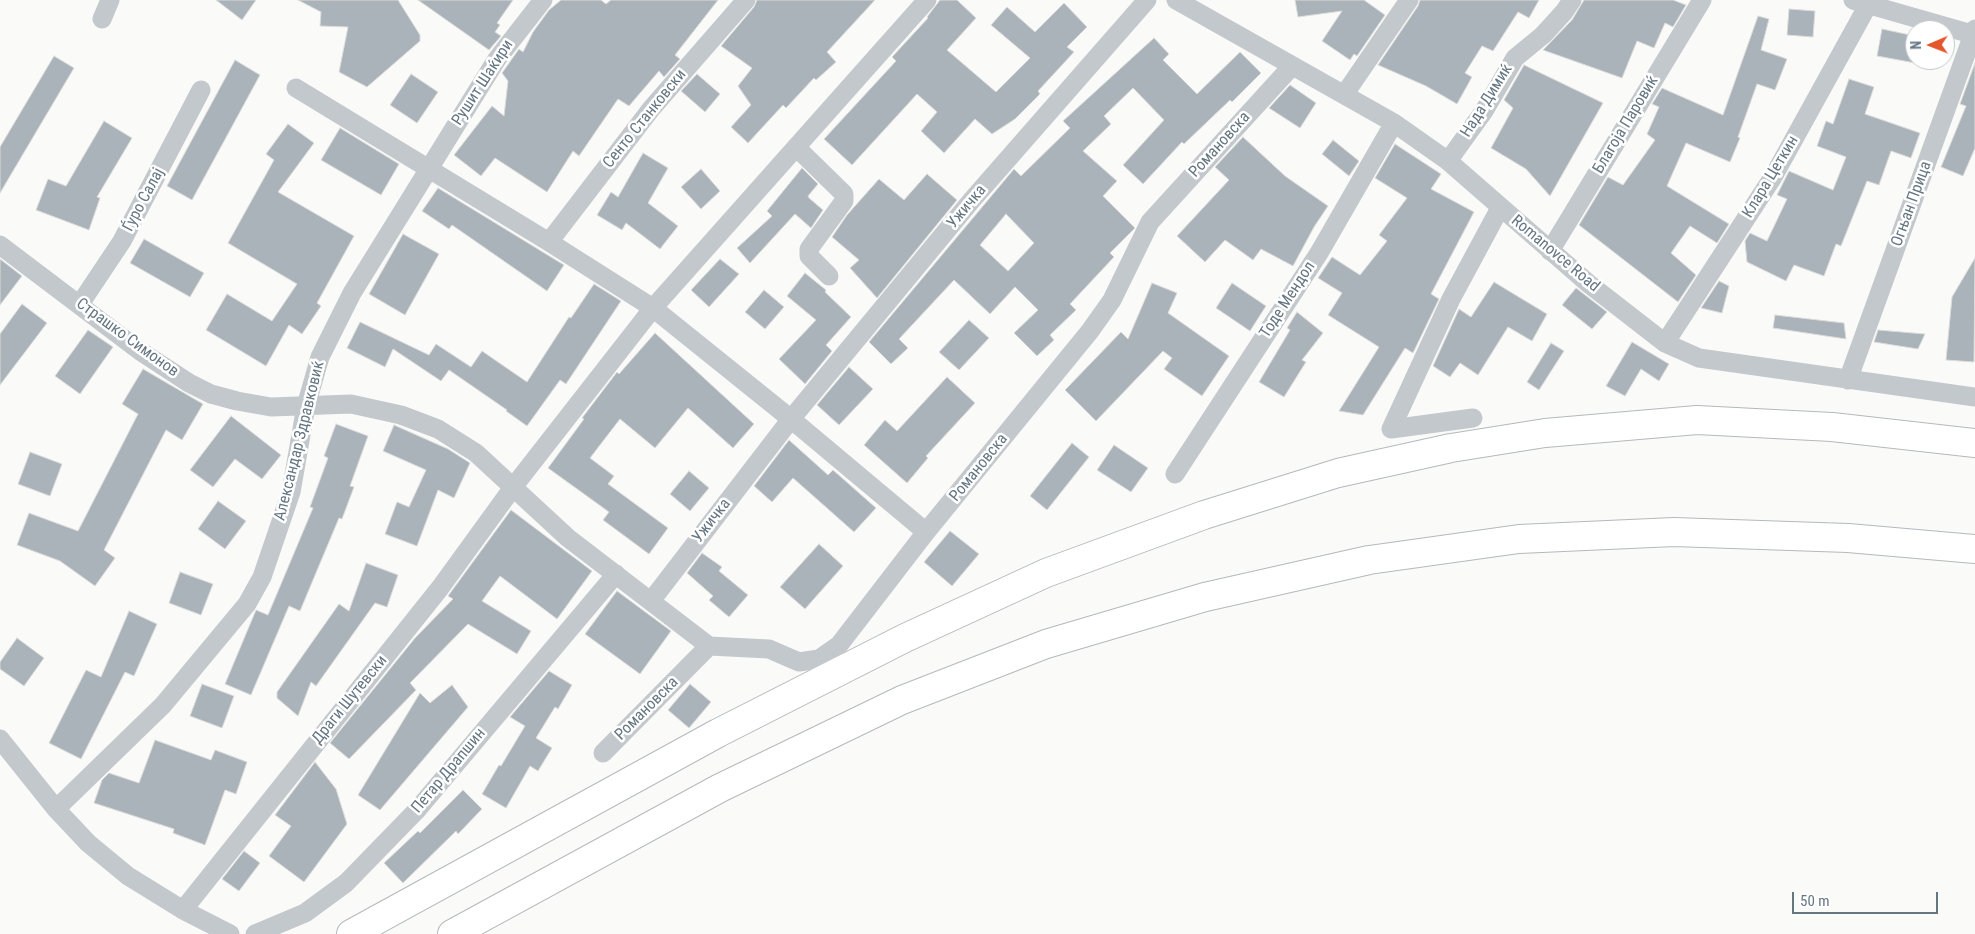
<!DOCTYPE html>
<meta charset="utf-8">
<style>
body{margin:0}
#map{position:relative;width:1975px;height:934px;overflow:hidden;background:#fafaf8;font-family:"Roboto Condensed",sans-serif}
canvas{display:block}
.north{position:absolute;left:1905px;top:20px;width:50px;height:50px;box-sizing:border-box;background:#fff;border:1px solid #c1c8cd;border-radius:50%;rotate:269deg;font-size:14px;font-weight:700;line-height:20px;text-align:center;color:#657683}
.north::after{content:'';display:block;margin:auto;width:18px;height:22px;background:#e4572e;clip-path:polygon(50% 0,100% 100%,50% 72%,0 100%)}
.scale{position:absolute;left:1792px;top:892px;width:146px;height:22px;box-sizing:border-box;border:2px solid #657683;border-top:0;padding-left:6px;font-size:15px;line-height:18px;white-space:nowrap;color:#657683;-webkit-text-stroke:4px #fff;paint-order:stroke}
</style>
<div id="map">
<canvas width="1975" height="934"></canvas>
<div class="north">N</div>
<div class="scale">50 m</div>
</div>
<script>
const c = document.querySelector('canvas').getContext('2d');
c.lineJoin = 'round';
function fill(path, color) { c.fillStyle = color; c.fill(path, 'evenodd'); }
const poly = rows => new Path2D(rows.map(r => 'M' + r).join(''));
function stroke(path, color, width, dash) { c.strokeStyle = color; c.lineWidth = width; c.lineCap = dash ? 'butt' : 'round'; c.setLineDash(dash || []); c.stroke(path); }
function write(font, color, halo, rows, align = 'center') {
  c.font = font + ' "Roboto Condensed",sans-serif'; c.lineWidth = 5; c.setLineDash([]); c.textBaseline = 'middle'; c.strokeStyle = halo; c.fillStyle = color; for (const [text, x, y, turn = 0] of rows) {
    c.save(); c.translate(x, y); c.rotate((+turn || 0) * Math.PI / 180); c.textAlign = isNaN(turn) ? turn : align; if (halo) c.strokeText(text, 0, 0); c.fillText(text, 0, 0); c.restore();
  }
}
const building = poly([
 [216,0,256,0,242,20,216,0],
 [298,0,398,0,420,35,420,41,367,87,339,72,348,27,320,26,321,12,298,0],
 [418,0,513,0,497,23,500,25,495,32,501,36,489,50,418,0],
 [561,0,601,0,606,4,611,0,718,0,675,55,680,59,664,77,659,71,629,106,618,99,579,156,573,151,547,192,495,158,481,176,454,155,492,106,504,116,508,81,502,73,519,49,523,52,533,32,549,10,561,0],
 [757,0,875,0,827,52,836,62,816,80,814,78,786,108,783,105,748,143,731,127,751,105,738,86,752,68,721,46,754,7,757,0],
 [940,0,957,0,976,18,947,50,996,92,1030,58,991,25,1007,7,1035,32,1064,3,1087,27,1067,47,1074,52,1038,91,1040,94,1015,119,992,134,975,119,944,153,921,131,937,112,917,94,852,165,824,139,896,61,892,57,928,18,927,17,940,0],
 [1295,0,1364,0,1385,15,1357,56,1354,54,1350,60,1322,41,1342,11,1298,17,1295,0],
 [1420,0,1539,0,1529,18,1518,12,1493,51,1482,46,1465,73,1472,77,1457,104,1426,86,1378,65,1418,6,1420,0],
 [1584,0,1673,0,1686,5,1673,27,1665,23,1654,48,1637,41,1622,78,1543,50,1572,20,1584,0],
 [1789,9,1815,11,1813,37,1787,35,1789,9],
 [1758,16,1769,19,1761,50,1787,59,1775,90,1757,84,1738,137,1740,138,1730,162,1686,143,1667,186,1729,224,1717,243,1690,226,1671,253,1696,275,1678,302,1579,225,1608,177,1623,185,1655,140,1647,134,1659,107,1652,104,1662,88,1723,115,1758,16],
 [1882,29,1915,36,1915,63,1877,56,1882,29],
 [1154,38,1169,54,1163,60,1197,94,1240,52,1261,73,1232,102,1230,100,1184,144,1182,142,1143,184,1123,165,1164,120,1133,88,1104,116,1111,124,1083,151,1117,181,1103,196,1135,228,1110,253,1114,257,1070,304,1076,310,1050,335,1054,340,1037,356,1014,333,1038,310,1015,287,990,314,954,280,899,339,908,348,891,364,869,342,1014,169,1021,176,1070,128,1063,121,1154,38],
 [1006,214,1034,243,1008,271,980,245,1006,214],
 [54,56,74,68,0,193,0,147,54,56],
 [235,60,260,75,192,200,167,186,235,60],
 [1975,63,1975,148,1963,176,1941,167,1966,106,1960,104,1975,63],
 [1524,65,1603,103,1550,196,1526,169,1491,148,1513,108,1504,100,1524,65],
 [411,74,438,92,417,123,390,105,411,74],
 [697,74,720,94,705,112,681,91,697,74],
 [1849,79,1874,87,1865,114,1920,133,1911,158,1891,151,1879,185,1867,181,1841,246,1836,244,1824,276,1794,265,1786,281,1747,262,1745,241,1750,233,1767,241,1787,199,1777,195,1789,171,1833,190,1846,157,1817,146,1826,121,1833,124,1849,79],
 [1290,85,1316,103,1300,128,1269,108,1290,85],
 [104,121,132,138,97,197,100,198,89,230,36,210,48,179,66,186,104,121],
 [288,124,314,143,278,192,354,236,317,303,321,306,302,334,289,325,266,366,206,330,227,294,272,321,297,284,228,243,274,160,266,154,288,124],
 [340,128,399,164,381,195,321,160,340,128],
 [1243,137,1285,176,1328,206,1314,227,1293,266,1261,249,1253,260,1225,240,1205,262,1177,236,1229,180,1215,167,1243,137],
 [1333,140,1359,161,1349,176,1322,154,1333,140],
 [1395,144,1441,174,1431,189,1474,212,1431,294,1439,299,1413,353,1405,348,1363,415,1339,411,1379,347,1328,315,1342,293,1318,278,1332,257,1360,275,1387,241,1379,235,1407,198,1375,178,1395,144],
 [643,153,668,168,648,203,678,226,660,249,626,223,622,230,597,215,611,192,618,197,643,153],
 [802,168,818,184,808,196,809,198,823,210,811,228,795,214,750,263,737,248,772,216,767,211,802,168],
 [701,169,720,191,701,209,681,187,701,169],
 [927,174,957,200,877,298,850,268,859,260,832,237,847,215,879,179,904,200,927,174],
 [438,188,564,265,547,291,452,225,449,229,422,211,438,188],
 [403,234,439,254,405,315,369,294,403,234],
 [144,239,204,273,190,297,130,263,144,239],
 [1975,258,1974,362,1946,360,1952,297,1975,258],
 [0,259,22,276,0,305,0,259],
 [720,259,739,274,709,307,691,290,720,259],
 [805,273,826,290,825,292,851,317,826,345,832,351,805,384,779,359,816,320,787,296,805,273],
 [1719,281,1729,286,1722,313,1701,308,1719,281],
 [1494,282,1547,314,1532,341,1508,327,1478,375,1460,363,1450,377,1433,366,1459,309,1471,317,1494,282],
 [1152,283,1177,293,1168,313,1229,356,1202,396,1164,369,1172,358,1163,351,1096,421,1065,390,1121,332,1128,339,1152,283],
 [1232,283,1266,306,1250,331,1216,308,1232,283],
 [594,284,621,301,566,384,560,380,527,426,506,411,507,410,449,370,441,381,393,349,385,367,347,348,360,322,429,355,436,344,471,367,482,351,527,382,569,317,571,318,594,284],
 [1576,288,1607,312,1592,329,1562,305,1576,288],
 [764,290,784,307,765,329,745,312,764,290],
 [22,304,47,323,0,385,0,334,22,304],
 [1297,312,1323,333,1302,360,1306,362,1284,397,1259,382,1290,330,1287,328,1297,312],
 [1775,315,1844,323,1846,339,1773,328,1775,315],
 [969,320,989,338,959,370,939,352,969,320],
 [88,330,113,347,80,394,55,376,88,330],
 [1878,330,1925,334,1918,349,1874,342,1878,330],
 [655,333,754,424,733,448,688,408,655,448,620,419,590,458,614,476,608,484,668,528,649,554,603,520,609,512,548,468,584,419,582,418,617,372,619,374,655,333],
 [1632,342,1669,364,1659,381,1641,369,1625,396,1606,386,1632,342],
 [1551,343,1564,351,1539,390,1527,382,1551,343],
 [849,367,873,389,839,425,817,405,849,367],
 [143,369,203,404,182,440,166,430,104,550,115,558,95,586,60,561,17,545,29,513,78,531,138,414,122,404,143,369],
 [947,377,975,403,926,456,928,458,907,483,864,445,885,420,897,431,947,377],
 [231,416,281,455,262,479,235,459,213,487,190,470,231,416],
 [336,424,368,436,350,486,354,487,342,519,339,518,300,611,289,606,251,695,225,684,256,610,268,615,313,508,310,507,328,458,324,456,336,424],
 [394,425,448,449,470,463,454,498,438,490,417,546,385,534,397,502,409,507,426,470,383,451,394,425],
 [789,440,828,475,833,470,876,508,854,532,793,478,772,502,754,486,789,440],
 [1072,443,1089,457,1047,510,1030,496,1072,443],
 [1114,445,1148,468,1131,492,1097,470,1114,445],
 [30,452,62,464,50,496,18,484,30,452],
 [689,471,709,488,690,511,670,494,689,471],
 [218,501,246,521,225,549,198,529,218,501],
 [511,510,592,571,557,619,500,576,482,601,531,631,517,654,468,624,410,683,416,690,349,759,330,743,415,638,453,599,448,596,511,510],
 [950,531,979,554,952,586,924,562,950,531],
 [819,544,843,566,805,609,780,587,819,544],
 [702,553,722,567,719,571,748,595,729,617,709,600,713,596,687,573,702,553],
 [366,563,398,575,387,607,375,603,316,686,311,682,298,716,277,698,277,692,339,604,349,611,366,563],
 [180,572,213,584,201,615,169,603,180,572],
 [617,591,671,631,640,674,585,634,617,591],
 [129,611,157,624,134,676,125,672,81,759,49,743,86,670,101,677,129,611],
 [17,638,44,658,24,686,0,669,0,662,17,638],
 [549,671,572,685,558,709,555,707,536,738,552,748,538,771,530,766,506,808,482,794,499,765,501,766,525,726,510,717,549,671],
 [202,684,234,696,222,728,190,716,202,684],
 [690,684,711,702,689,728,668,710,690,684],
 [452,685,468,707,380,810,358,795,420,693,430,703,452,685],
 [155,740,211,760,215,750,247,762,236,794,225,790,205,845,173,833,174,829,94,803,102,780,109,773,139,783,155,740],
 [315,762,336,789,347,824,304,882,269,856,291,826,275,815,315,762],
 [463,790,482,809,458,834,456,831,403,883,384,863,418,831,420,833,463,790],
 [244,851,260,863,239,891,222,879,244,851]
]);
fill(building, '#aab3b9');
stroke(building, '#dcdcda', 1);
const highway = poly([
 [351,934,718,733,905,638,1046,573,1204,515,1338,473,1451,448,1545,433,1697,420,1832,427,1975,443],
 [452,934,720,788,902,700,1046,644,1205,597,1369,560,1519,539,1674,532,1848,538,1975,549]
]);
stroke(highway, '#b4b9bd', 30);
stroke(poly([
 [1176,0,1394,123,1448,161,1589,284,1665,343,1699,358,1975,397],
 [1853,0,1975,35],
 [102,19,110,0],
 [296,88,549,242,653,308,791,419,926,532],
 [1344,95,1409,0],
 [796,147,844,194,844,201,809,249,809,256,829,276],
 [1448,161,1484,111,1515,58,1543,35,1564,12,1572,0],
 [549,242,651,109,746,0],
 [0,245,140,351,189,383,211,394,237,401,271,407,351,404,401,415,438,429,476,453,568,538,709,646],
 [1550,251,1702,0],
 [80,304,122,241,201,90],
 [1665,343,1773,177,1868,5],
 [1848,380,1975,29],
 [1473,418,1391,429,1451,299,1500,208],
 [1175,474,1319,253,1394,123],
 [651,601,791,419,971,201,1147,0],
 [0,739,56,809,88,843,128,876,183,910,230,934],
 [603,753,709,646,769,649,799,662,819,659,839,645,926,532,1090,331,1112,300,1150,222,1292,66],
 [56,809,163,705,247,604,262,577,291,492,306,406,320,357,352,293,497,59,543,0],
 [183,910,440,588,514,486,653,308,927,0],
 [255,934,305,913,346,883,417,810,616,574]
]), '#c3c8cc', 19);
stroke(highway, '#fff', 28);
write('16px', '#657683', '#fff', [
 ["Рушит Шаќири",483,83,-57],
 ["Нада Димиќ",1487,101,-58],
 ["Сенто Станковски",645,119,-51],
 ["Благоја Паровиќ",1626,125,-59],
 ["Романовска",1220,145,-48],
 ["Клара Цеткин",1771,177,-59],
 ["Ѓуро Салај",144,200,-62],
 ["Огњан Прица",1912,204,-70],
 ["Ужичка",967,207,-50],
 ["Romanovce Road",1555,254,40],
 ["Тоде Мендол",1288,300,-57],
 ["Страшко Симонов",127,338,36],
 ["Александар Здравковиќ",300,441,-76],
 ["Романовска",979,468,-51],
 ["Ужичка",712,521,-52],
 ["Драги Шутевски",350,700,-51],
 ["Романовска",647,709,-45],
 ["Петар Драпшин",449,771,-50]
]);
</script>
